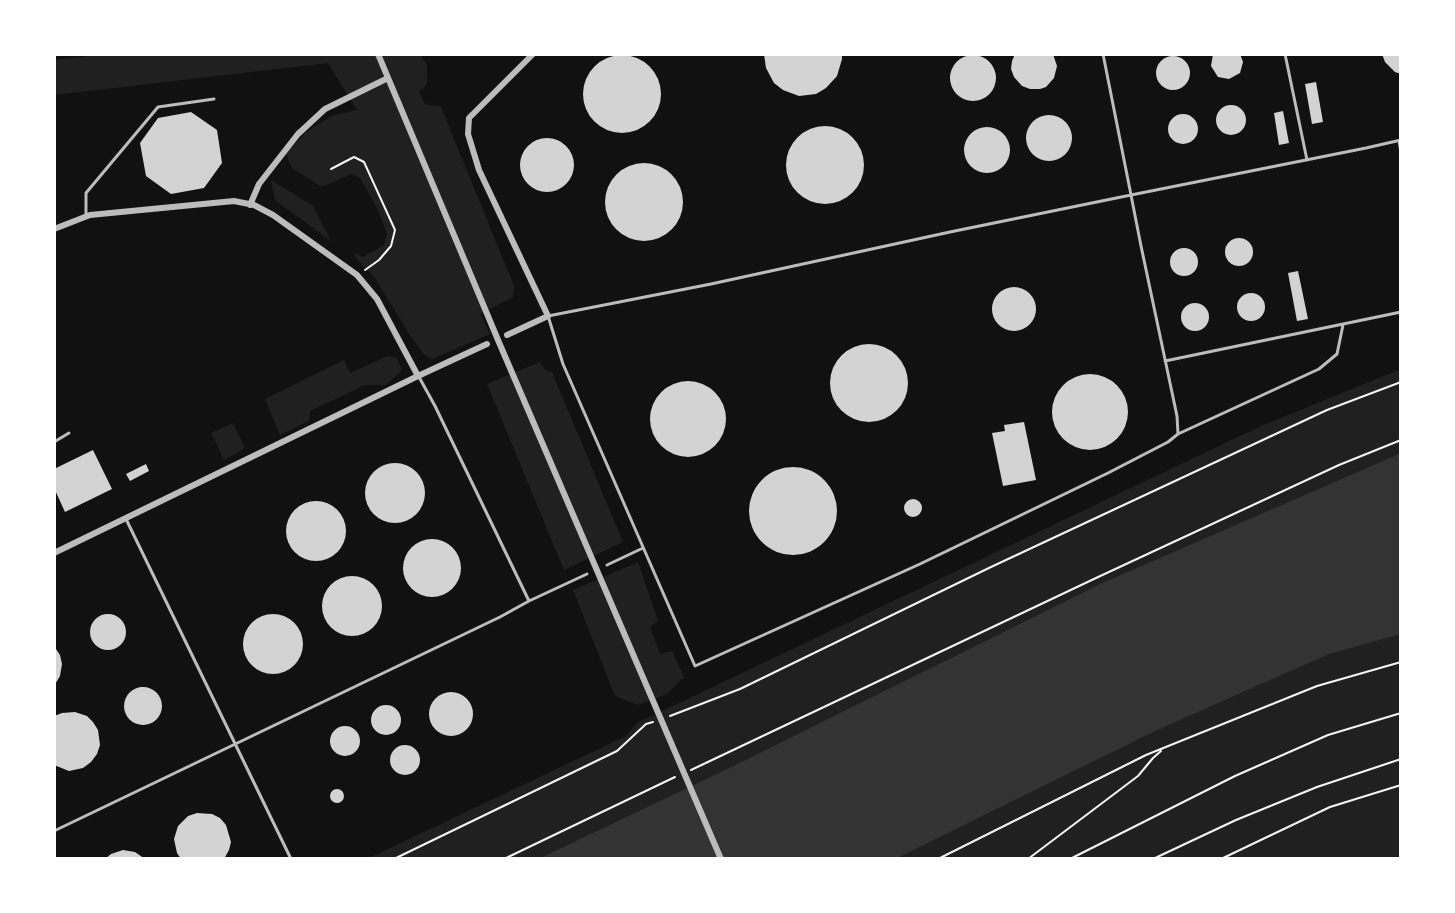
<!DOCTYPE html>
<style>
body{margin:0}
#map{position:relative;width:1455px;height:913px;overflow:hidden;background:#111;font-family:"Archivo Narrow",sans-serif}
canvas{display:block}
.frame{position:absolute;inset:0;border:56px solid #fff;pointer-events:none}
</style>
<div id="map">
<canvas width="1455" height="913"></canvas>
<div class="frame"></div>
</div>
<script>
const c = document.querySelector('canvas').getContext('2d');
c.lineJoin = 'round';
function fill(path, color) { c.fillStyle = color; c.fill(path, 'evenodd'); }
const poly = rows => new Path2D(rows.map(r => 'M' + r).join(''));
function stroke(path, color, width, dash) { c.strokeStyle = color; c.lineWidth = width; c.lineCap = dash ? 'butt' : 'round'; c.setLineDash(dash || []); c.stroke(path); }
fill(poly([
 [109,54,420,54,427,65,427,85,419,92,425,104,441,107,514,286,513,297,480,314,490,334,432,359,424,354,411,337,375,278,355,257,355,253,363,257,384,245,387,233,376,206,360,178,351,174,322,187,292,168,286,154,306,132,332,116,357,110,328,63,54,95,54,60],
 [271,180,313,206,331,241,275,200],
 [388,356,397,358,402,370,386,385,365,385,310,411,309,421,280,435,265,399,344,360,350,373],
 [540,362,545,370,552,372,623,542,564,570,487,384],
 [1401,369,1401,453,1102,583,733,766,538,859,367,859,626,736,637,723,1261,426],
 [233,423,245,448,224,460,211,433],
 [1401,555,1401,859,722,859],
 [638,562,658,621,650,627,660,654,672,651,684,677,667,694,638,705,615,696,573,590]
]), '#202020');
fill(poly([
 [1401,453,1401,634,1329,654,1254,687,1153,732,895,859,538,859,733,766,1102,583]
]), '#333');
fill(poly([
 [764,54,842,54,842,59,837,76,826,88,816,94,799,96,783,90,774,83,766,68],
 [1015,54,1053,54,1057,66,1054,78,1046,87,1040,89,1030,89,1022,86,1014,77,1011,69,1012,61],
 [1213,54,1240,54,1243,62,1240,73,1229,79,1218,77,1211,66],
 [1382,54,1401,54,1401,74,1395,72,1385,62],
 '583 94a39 39 0 1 1 78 0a39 39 0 1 1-78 0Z',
 '950 78a23 23 0 1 1 46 0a23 23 0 1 1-46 0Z',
 '1156 73a17 17 0 1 1 34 0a17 17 0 1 1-34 0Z',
 [1316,82,1323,122,1312,124,1305,84],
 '1216 120a15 15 0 1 1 30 0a15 15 0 1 1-30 0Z',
 [1283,111,1289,143,1279,145,1274,113],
 [191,112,217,130,222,163,204,188,171,194,146,176,140,143,158,118],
 '1168 129a15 15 0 1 1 30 0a15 15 0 1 1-30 0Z',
 '1026 138a23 23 0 1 1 46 0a23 23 0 1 1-46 0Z',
 '786 165a39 39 0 1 1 78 0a39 39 0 1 1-78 0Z',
 '964 150a23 23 0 1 1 46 0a23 23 0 1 1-46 0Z',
 '520 165a27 27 0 1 1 54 0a27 27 0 1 1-54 0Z',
 '605 202a39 39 0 1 1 78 0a39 39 0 1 1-78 0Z',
 '1225 252a14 14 0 1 1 28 0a14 14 0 1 1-28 0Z',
 '1170 262a14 14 0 1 1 28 0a14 14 0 1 1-28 0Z',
 [1298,271,1308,319,1297,321,1288,273],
 '992 309a22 22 0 1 1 44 0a22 22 0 1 1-44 0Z',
 '1237 307a14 14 0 1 1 28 0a14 14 0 1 1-28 0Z',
 '1181 317a14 14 0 1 1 28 0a14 14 0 1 1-28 0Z',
 '830 383a39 39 0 1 1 78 0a39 39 0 1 1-78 0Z',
 '1052 412a38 38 0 1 1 76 0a38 38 0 1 1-76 0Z',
 '650 419a38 38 0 1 1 76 0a38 38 0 1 1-76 0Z',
 [1024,422,1036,480,1003,486,992,433,1005,431,1004,425],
 [93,450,112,489,65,512,54,488,54,469],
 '365 493a30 30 0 1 1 60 0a30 30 0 1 1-60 0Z',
 [146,464,149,471,130,481,126,474],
 '749 511a44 44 0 1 1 88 0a44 44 0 1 1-88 0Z',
 '904 508a9 9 0 1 1 18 0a9 9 0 1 1-18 0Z',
 '286 531a30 30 0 1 1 60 0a30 30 0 1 1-60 0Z',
 '403 568a29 29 0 1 1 58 0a29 29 0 1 1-58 0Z',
 '322 606a30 30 0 1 1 60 0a30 30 0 1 1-60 0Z',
 '90 632a18 18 0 1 1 36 0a18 18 0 1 1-36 0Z',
 '243 644a30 30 0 1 1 60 0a30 30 0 1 1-60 0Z',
 [54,646,60,655,62,664,60,676,54,686],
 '124 706a19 19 0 1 1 38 0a19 19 0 1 1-38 0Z',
 '429 714a22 22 0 1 1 44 0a22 22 0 1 1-44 0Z',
 '371 720a15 15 0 1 1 30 0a15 15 0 1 1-30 0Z',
 [75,712,87,716,93,722,98,730,100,745,97,754,91,762,83,768,69,771,54,765,54,716,62,713],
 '330 741a15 15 0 1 1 30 0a15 15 0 1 1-30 0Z',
 '390 760a15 15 0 1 1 30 0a15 15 0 1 1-30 0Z',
 '330 796a7 7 0 1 1 14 0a7 7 0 1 1-14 0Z',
 [197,813,212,814,220,818,226,825,231,842,229,850,224,859,181,859,177,853,174,839,178,826,188,816],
 [123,850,135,852,145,859,105,859,111,854]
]), '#d3d3d3');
stroke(poly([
 [331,169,354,157,364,162,395,230,391,246,379,260,365,270],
 [670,716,740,689,991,567,1327,410,1401,382],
 [691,770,1096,578,1339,465,1401,440],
 [394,859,617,751,646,724,653,722],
 [504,859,675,777],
 [938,859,1146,755,1317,686,1401,662],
 [1028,859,1138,776,1153,758,1161,751],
 [1070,859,1235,776,1328,735,1401,713],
 [1153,859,1236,820,1317,787,1401,759],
 [1221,859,1330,807,1401,785]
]), '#f5f5f5', 2);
stroke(poly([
 [1103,54,1131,195,1141,246,1177,416,1178,434,1168,442,1108,473,920,564,695,666,563,364,548,316,711,284,950,232,1131,195,1366,148,1401,140],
 [1285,54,1307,160],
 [1399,141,1401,152],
 [86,216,86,193,158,107,214,99],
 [1165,361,1401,312],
 [419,377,435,406,529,601,587,574],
 [1178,434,1319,369,1337,354,1343,325],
 [54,442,69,433],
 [126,519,291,859],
 [607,565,643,548],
 [54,831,500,617,529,601]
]), '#bcbcbc', 3);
stroke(poly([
 [378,54,498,340,721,859],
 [250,205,259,184,298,134,325,109,388,78],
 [54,229,90,215,234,201,254,205,273,215,357,275,377,299,418,376],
 [507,335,548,316,479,170,468,134,469,118,533,54],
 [54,553,418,376,487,344]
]), '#bcbcbc', 6);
</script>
